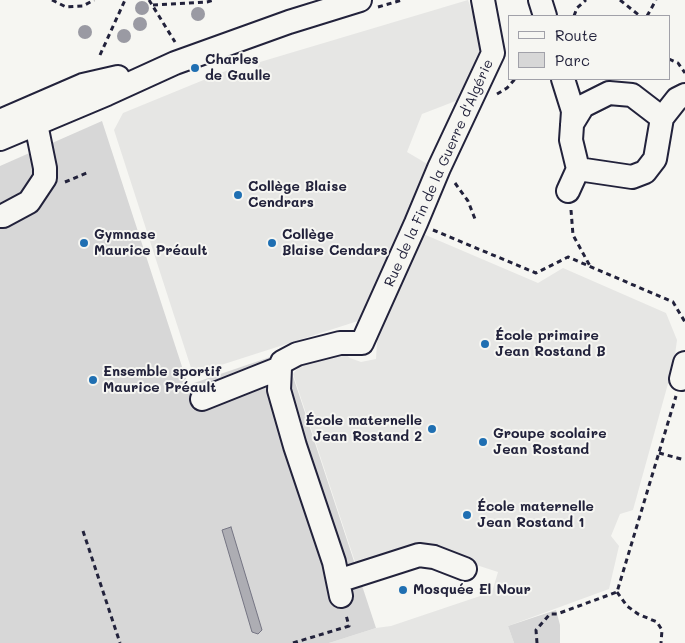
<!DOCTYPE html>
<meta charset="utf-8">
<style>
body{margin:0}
#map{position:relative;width:685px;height:643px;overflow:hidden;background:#f6f6f2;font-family:Mali,sans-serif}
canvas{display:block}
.legend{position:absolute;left:508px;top:15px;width:162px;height:65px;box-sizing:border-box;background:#f6f6f2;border:1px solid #a1a1a9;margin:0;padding:6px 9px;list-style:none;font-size:15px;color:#22223b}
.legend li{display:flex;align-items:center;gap:10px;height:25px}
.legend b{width:25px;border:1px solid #a1a1a9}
</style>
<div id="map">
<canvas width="685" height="643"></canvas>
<ul class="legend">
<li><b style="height:6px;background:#f6f6f2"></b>Route</li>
<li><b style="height:14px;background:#d7d7d7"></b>Parc</li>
</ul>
</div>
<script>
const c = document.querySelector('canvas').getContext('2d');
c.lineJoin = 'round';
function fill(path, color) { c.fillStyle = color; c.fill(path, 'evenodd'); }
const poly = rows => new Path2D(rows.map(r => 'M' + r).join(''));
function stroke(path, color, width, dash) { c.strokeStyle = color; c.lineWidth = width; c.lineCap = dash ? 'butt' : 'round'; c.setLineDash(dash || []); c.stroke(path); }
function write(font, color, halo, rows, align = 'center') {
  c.font = font + ' Mali,sans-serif'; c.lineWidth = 4; c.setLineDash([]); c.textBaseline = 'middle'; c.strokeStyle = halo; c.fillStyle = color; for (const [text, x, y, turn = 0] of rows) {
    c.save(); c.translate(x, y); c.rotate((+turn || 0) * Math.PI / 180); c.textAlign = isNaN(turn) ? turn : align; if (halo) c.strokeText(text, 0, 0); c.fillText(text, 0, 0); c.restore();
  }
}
fill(poly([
 [468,0,484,46,466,97,422,114,407,152,429,165,358,321,193,374,114,130,123,113,228,70,252,81,260,62],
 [421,233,538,283,563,268,666,313,677,340,674,362,633,510,620,514,611,536,619,546,609,589,508,626,514,643,329,643,376,628,391,626,492,592,498,572,421,547,357,568,293,374,302,363,341,351,350,358,361,362,376,359,378,324]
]), '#e6e6e4');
fill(poly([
 [102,121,188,385,285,352,376,628,329,643,0,643,0,166],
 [556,610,560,625,560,643,514,643,508,626]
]), '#d7d7d7');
const water = poly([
 [231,527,262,630,258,634,252,632,222,530,231,527]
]);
fill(water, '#adadb3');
stroke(water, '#757583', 1);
const minor = poly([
 [540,0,545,16],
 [563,79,573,111,571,140,578,169],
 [0,121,83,85,118,77],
 [572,124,583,106,609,93,632,95,662,118],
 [0,139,107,94,175,63,289,22,360,0],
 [568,191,578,169,632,177,645,172,655,159,662,118,677,99,685,95],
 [0,216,3,216,29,202,45,178,45,168,36,124],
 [681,379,685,363],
 [202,399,280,368],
 [338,581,419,555,434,557,465,569],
 [341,596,334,562,295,446,279,390,280,368,282,362,297,354,340,343,362,343,416,223,439,168,493,53,483,0]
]);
stroke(minor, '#22223b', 26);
stroke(poly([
 [52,0,66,7,83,6,94,0],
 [149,0,175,42],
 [620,0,640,16],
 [153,5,207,2,214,0],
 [378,7,402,0],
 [574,16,577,8,586,0],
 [647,16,656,0],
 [100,55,125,0],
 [669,59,678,63,685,73],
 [497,94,507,88,515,79],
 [65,182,89,172],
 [455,183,468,201,475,219],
 [571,210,573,235,590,266],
 [433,230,536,273,568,257,673,302,685,322],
 [659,453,685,460],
 [83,531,120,643],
 [617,592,627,606,638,614,657,622,662,630,661,643],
 [293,643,349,626,346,615],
 [537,643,536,630,550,614,557,614,617,592,676,396]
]), '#22223b', 3, [5, 4]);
stroke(minor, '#f6f6f2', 22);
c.fillStyle = '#9a9aa3';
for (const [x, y] of [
 [142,8],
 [198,14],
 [140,24],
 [85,32],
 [124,36]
]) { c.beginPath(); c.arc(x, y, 7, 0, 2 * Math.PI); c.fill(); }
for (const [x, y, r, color] of [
 [195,68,5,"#1f6fb2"],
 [238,195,5,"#1f6fb2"],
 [84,243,5,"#1f6fb2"],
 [272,243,5,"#1f6fb2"],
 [485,344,5,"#1f6fb2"],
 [93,380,5,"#1f6fb2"],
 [432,429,5,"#1f6fb2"],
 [483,442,5,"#1f6fb2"],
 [467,515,5,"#1f6fb2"],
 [403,590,5,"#1f6fb2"]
]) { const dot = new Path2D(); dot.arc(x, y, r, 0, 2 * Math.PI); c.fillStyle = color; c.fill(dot); stroke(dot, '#f6f6f2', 2); }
write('bold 14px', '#22223b', '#f6f6f2', [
 ["Charles",205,60],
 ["de Gaulle",205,76],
 ["Collège Blaise",248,187],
 ["Cendrars",248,203],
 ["Gymnase",94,235],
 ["Maurice Préault",94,251],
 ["Collège",282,235],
 ["Blaise Cendars",282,251],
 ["École primaire",495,336],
 ["Jean Rostand B",495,352],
 ["Ensemble sportif",103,372],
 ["Maurice Préault",103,388],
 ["École maternelle",422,421,"right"],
 ["Jean Rostand 2",422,437,"right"],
 ["Groupe scolaire",493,434],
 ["Jean Rostand",493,450],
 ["École maternelle",477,507],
 ["Jean Rostand 1",477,523],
 ["Mosquée El Nour",413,590]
], 'left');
write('14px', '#22223b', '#f6f6f2', [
 ["Rue de la Fin de la Guerre d'Algérie",439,173,-66]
]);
</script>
